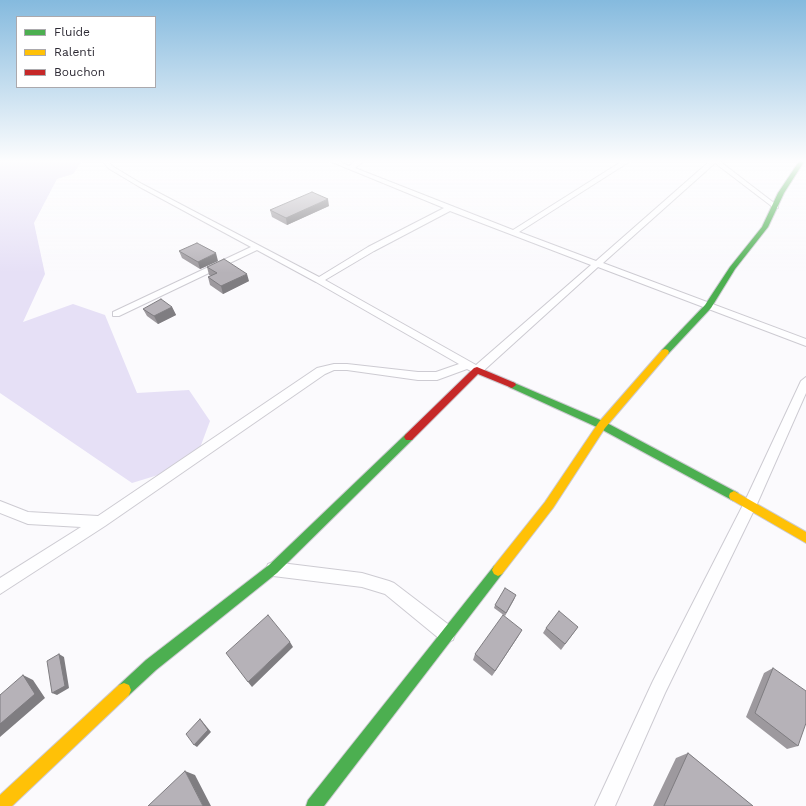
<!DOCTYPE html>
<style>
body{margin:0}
#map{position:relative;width:806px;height:806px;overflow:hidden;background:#fbfafd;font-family:"Work Sans",sans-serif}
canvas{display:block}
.legend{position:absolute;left:16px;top:16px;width:140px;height:72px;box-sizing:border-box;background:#fff;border:1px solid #aba9ad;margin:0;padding:5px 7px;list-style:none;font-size:12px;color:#2c2933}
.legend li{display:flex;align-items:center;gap:8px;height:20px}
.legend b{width:20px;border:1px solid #aba9ad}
</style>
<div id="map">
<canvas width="806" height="806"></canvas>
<ul class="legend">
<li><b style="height:5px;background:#4caf50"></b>Fluide</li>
<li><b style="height:5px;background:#ffc107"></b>Ralenti</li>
<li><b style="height:5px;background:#c62828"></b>Bouchon</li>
</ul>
</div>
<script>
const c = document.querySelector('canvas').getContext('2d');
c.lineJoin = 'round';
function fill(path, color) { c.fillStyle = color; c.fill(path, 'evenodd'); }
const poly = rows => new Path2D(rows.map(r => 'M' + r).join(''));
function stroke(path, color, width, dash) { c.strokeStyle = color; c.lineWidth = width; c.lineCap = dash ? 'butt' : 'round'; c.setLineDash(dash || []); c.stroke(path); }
fill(poly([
 [0,160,83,160,73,174,57,179,34,223,45,274,23,322,73,304,105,315,137,393,189,390,210,421,194,464,132,483,0,393]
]), '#e6e0f6');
const street = poly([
 [102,160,108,160,112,166,142,184,319,277,368,247,444,208,327,160,336,160,349,166,357,160,365,160,355,168,513,230,624,160,632,160,519,232,596,261,711,160,718,160,778,206,778,208,774,208,715,163,603,263,806,339,806,346,598,267,481,373,477,374,467,369,437,380,418,380,347,370,334,370,325,374,105,526,0,594,0,578,81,527,28,524,0,513,0,501,28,512,98,516,317,368,334,364,347,364,418,372,436,372,459,364,316,282,257,250,119,316,113,316,113,312,251,247,138,186,108,168,102,160],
 [450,211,591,265,476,365,325,280,374,251,450,211],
 [806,377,806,393,757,504,665,693,615,806,595,806,653,681,745,501,801,381,806,377],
 [273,562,362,573,389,581,394,583,453,628,455,634,453,640,447,642,441,640,385,594,362,587,273,576,268,574,266,569,268,564,273,562]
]);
const fast = poly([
 [800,160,805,160,784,193,768,227,735,269,711,308,668,354,662,354,661,352,662,350,705,305,730,267,762,227,778,193,800,160],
 [512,382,605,422,738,493,739,496,738,499,734,501,730,499,599,428,509,387,508,385,512,382],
 [409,433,412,434,414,437,412,440,277,573,156,670,129,695,124,697,119,695,117,690,119,685,146,660,269,565,406,434,409,433],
 [498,564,502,566,504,570,502,574,324,806,306,806,308,800,494,566,498,564]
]);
const slow = poly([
 [665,349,668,350,669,352,668,354,605,428,553,508,502,574,498,576,494,574,492,570,494,566,545,502,599,422,662,350,665,349],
 [734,491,806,532,806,543,730,499,729,496,730,493,734,491],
 [124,683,129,685,131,690,129,695,12,806,0,806,0,795,119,685,124,683]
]);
const jam = poly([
 [477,367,515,383,516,385,512,388,478,374,412,440,406,440,404,437,406,434,474,368,477,367]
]);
stroke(street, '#cdcbd2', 2);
stroke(fast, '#cdcbd2', 2);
stroke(slow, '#cdcbd2', 2);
stroke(jam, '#cdcbd2', 2);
fill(street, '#fefeff');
fill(fast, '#4caf50');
fill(slow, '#ffc107');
fill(jam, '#c62828');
fill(poly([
 [329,206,287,225,272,217,270,210],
 [179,251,218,261,200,269,182,258],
 [207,267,249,281,223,294,210,285,208,277,211,276,209,275],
 [172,307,176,315,158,324,147,316,143,309],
 [515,598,505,616,494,608,495,605],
 [578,627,561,650,543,633,546,628],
 [519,635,492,676,473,660,475,654],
 [773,668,798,746,787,749,746,717,764,673],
 [688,753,753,806,653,806,676,758]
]), '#9d999e');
fill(poly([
 [328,199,329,206,287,225,286,218],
 [216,253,218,261,200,269,198,262],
 [247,274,249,281,223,294,221,286],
 [172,307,176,315,158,324,154,316],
 [522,630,519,635,492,676,495,671],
 [290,642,293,647,252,687,248,682],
 [59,654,64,657,69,688,57,695,52,693],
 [23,675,33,680,45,698,0,737,0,724],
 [200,719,202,721,211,732,197,747,194,745],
 [185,771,195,775,211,806,203,806]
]), '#7f7d81');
const building = poly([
 [312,192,328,199,286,218,270,210,312,192],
 [197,243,216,253,198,262,179,251,197,243],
 [224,259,247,274,221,286,208,277,217,273,207,267,224,259],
 [161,299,172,307,154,316,143,309,161,299],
 [505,588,516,595,506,613,495,605,505,588],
 [559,611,578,627,565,644,546,628,559,611],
 [268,615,290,642,248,682,226,653,268,615],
 [503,615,522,630,495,671,475,654,503,615],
 [59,654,65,686,52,693,47,661,59,654],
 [773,668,806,691,806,723,798,746,755,713,773,668],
 [23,675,35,694,0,724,0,695,23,675],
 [200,719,208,730,194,745,186,734,200,719],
 [688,753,753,806,664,806,688,753],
 [185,771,203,806,148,806,185,771]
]);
fill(building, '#b6b2b8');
stroke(building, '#7f7d81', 1);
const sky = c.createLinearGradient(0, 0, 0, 273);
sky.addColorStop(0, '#85bade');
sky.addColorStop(0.59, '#fdfdfe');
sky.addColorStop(1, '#fdfdfe00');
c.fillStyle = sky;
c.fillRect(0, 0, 806, 273);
</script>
